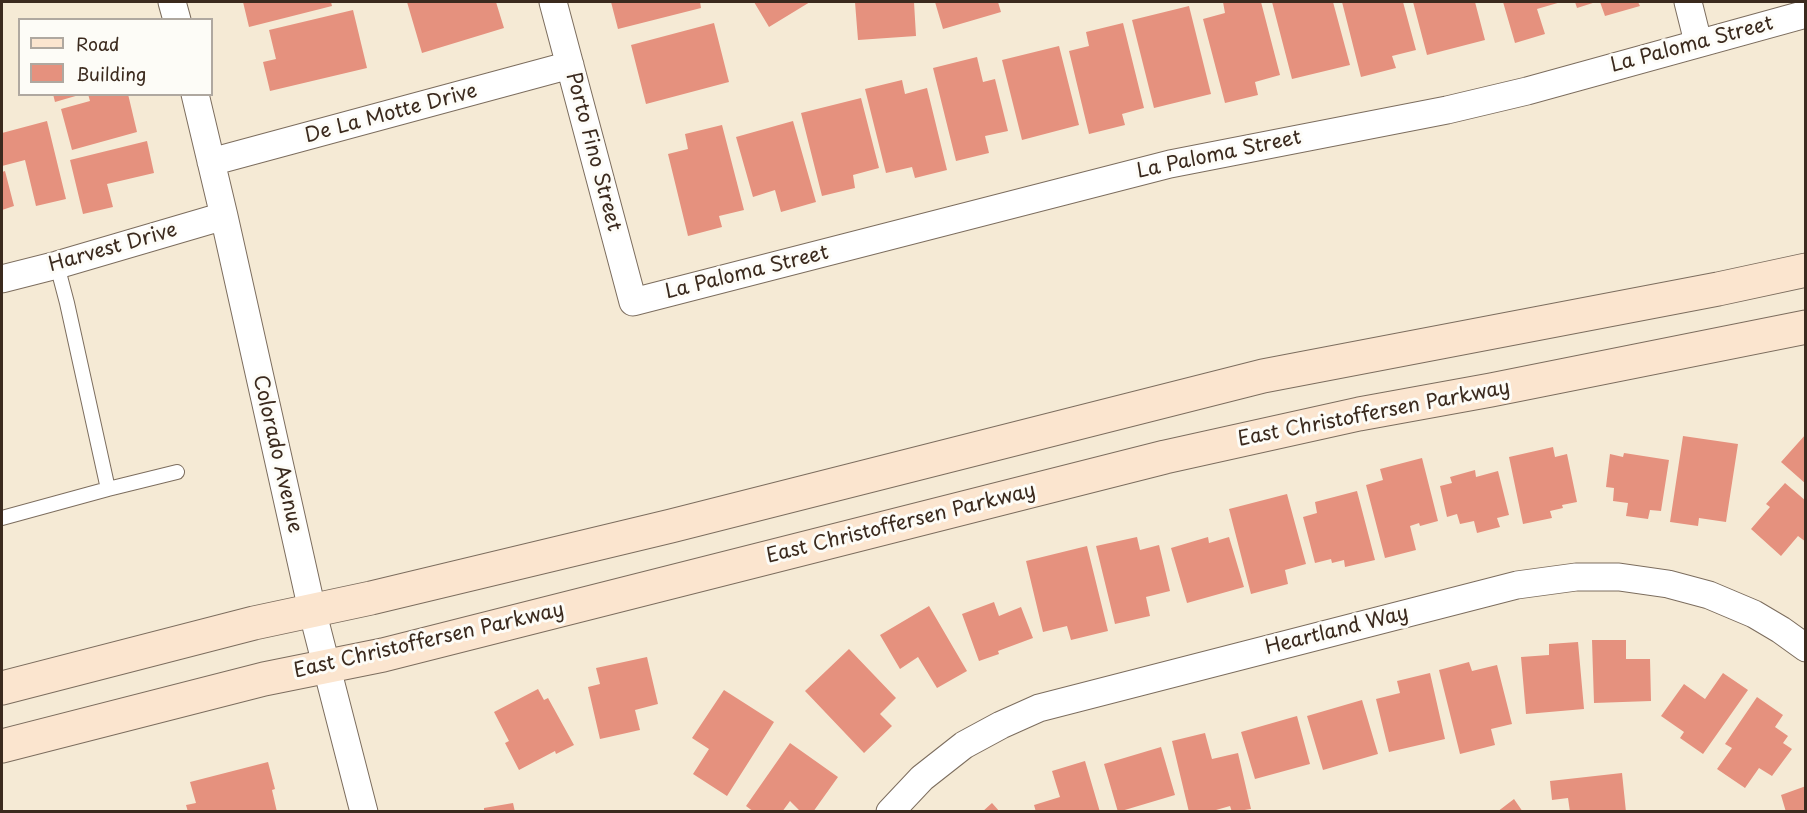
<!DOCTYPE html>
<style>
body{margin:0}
#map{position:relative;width:1807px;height:813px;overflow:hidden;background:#f5ead5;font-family:"Playpen Sans",sans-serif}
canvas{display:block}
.frame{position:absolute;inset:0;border:3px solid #3b2a1e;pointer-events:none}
.legend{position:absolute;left:18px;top:18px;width:195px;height:78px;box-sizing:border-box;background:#fdfcf7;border:2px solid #afa8a0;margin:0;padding:8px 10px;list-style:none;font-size:18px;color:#3b2a1e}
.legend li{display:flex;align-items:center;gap:12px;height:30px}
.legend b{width:30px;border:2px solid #afa8a0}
</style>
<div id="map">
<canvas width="1807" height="813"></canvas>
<div class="frame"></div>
<ul class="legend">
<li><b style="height:8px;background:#fbe5cf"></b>Road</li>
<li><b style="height:16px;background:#e5917e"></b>Building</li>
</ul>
</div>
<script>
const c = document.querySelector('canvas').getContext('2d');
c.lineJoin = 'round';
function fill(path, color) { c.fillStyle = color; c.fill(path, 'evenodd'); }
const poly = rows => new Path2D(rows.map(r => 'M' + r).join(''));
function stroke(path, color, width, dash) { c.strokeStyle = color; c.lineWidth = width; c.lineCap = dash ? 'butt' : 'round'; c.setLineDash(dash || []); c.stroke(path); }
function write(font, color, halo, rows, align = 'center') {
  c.font = font + ' "Playpen Sans",sans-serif'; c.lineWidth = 6; c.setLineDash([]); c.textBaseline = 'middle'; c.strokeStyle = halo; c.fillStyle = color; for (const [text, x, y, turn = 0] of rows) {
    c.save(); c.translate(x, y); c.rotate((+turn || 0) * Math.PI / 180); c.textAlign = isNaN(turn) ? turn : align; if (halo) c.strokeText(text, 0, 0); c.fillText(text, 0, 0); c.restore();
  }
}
fill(poly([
 [243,2,331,2,332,6,249,27],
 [407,2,472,3,496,2,504,28,422,53],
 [611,2,700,2,701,8,618,29],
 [754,2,810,2,769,27],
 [855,2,914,2,916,36,858,40],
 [935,2,998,2,1001,12,943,29],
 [1223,2,1261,2,1280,75,1255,82,1258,95,1225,103,1203,19,1225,13],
 [1272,2,1333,2,1350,65,1292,79],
 [1342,2,1403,2,1416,50,1392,56,1396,68,1361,77],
 [1413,2,1475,2,1485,40,1427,55],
 [1503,2,1561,2,1537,9,1545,34,1515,43],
 [1575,2,1596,2,1577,8],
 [1600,2,1638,2,1640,6,1605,16],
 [1189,6,1211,94,1154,108,1132,20],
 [353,10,367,68,270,91,263,62,276,59,269,30],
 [714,23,729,82,646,104,631,45],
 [1123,23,1144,108,1122,114,1125,125,1089,134,1069,51,1089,46,1086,32],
 [1059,46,1079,125,1022,140,1002,60],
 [977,57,983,82,995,79,1008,131,985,136,989,153,956,161,933,68],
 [902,80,905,94,927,88,947,170,915,178,912,167,886,173,865,89],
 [53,94,79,94,79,95,55,102],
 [88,94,128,94,137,132,72,150,61,109,90,101],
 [861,98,879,168,853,175,855,188,822,196,801,113],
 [47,121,66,199,36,206,25,160,2,166,2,133],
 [793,121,816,202,781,212,775,190,753,197,736,137],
 [722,125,744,210,719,216,722,227,688,236,668,154,688,149,685,134],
 [147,141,154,173,107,184,113,207,83,214,70,160],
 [5,171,14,206,2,210,2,172],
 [1806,434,1806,484,1781,462],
 [1683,436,1738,444,1726,522,1699,518,1698,526,1670,522],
 [1553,447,1555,457,1567,454,1577,502,1562,505,1563,508,1550,511,1552,518,1523,524,1509,457],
 [1624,453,1669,460,1661,511,1650,510,1648,519,1626,516,1628,503,1613,501,1614,488,1606,487,1610,454,1623,457],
 [1422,458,1438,521,1420,526,1419,523,1410,526,1416,550,1385,558,1366,485,1383,480,1380,469],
 [1475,470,1476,477,1498,471,1509,515,1497,518,1500,527,1477,533,1474,521,1460,524,1457,514,1447,517,1440,486,1452,483,1450,477],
 [1785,483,1806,501,1806,542,1798,536,1781,556,1751,529,1770,507,1766,504],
 [1357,491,1375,560,1345,567,1344,560,1332,563,1331,559,1315,563,1303,517,1317,513,1315,502],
 [1287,494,1306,564,1285,570,1288,584,1251,594,1229,509],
 [1137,537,1140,550,1159,545,1170,591,1146,597,1150,616,1115,624,1096,546],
 [1208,537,1209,543,1229,537,1244,587,1187,603,1171,548],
 [1087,546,1108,631,1071,640,1067,626,1043,632,1026,561],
 [994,602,999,616,1021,607,1033,638,998,651,999,654,979,661,962,614],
 [929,606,967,671,937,688,918,657,900,669,880,635],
 [1592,640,1626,640,1626,659,1650,659,1651,701,1594,703],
 [1578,642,1584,709,1526,714,1521,657,1549,655,1549,644],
 [849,649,896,698,880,714,892,726,864,753,805,691],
 [647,657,658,704,635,710,640,730,600,739,588,687,600,684,596,668],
 [1469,662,1472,671,1497,665,1512,724,1491,729,1495,745,1460,754,1439,670],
 [1430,673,1445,739,1389,752,1376,699,1400,693,1397,681],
 [1723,673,1748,690,1703,754,1680,738,1684,732,1661,716,1684,684,1705,699],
 [538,689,544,700,548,698,574,745,556,754,555,751,519,770,505,743,509,741,494,712],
 [724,690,774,722,727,796,693,774,709,749,692,738],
 [1757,697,1783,715,1775,727,1788,736,1783,743,1792,749,1772,776,1759,768,1745,788,1717,769,1732,748,1725,744],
 [1362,700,1378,754,1323,770,1307,716],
 [1297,716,1310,764,1255,779,1241,732],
 [1205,733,1212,759,1238,753,1251,809,1232,812,1230,806,1209,812,1189,812,1172,741],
 [790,743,838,777,813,812,801,812,790,801,782,812,754,812,746,806],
 [1161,747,1175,795,1118,812,1104,764],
 [1085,761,1100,812,1036,812,1034,805,1060,797,1052,771],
 [268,762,275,789,272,790,277,812,188,812,186,805,196,803,190,782],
 [1622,773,1626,812,1570,812,1568,798,1552,800,1550,781],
 [1806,786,1806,812,1786,812,1781,795],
 [1514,799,1523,812,1497,812],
 [513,803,515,812,484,812,484,808],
 [992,803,1000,812,982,812]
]), '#e5917e');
const lane = poly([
 [57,265,67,303,108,489,177,472],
 [2,518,108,489]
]);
const street = poly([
 [172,2,177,20],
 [553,2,633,302,1170,164,1447,110,1527,91,1806,14],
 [1688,2,1698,42],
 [195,94,224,216,312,610,364,812],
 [211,162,570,65],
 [2,279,57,265,224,216],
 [890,812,922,778,964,745,1001,725,1039,708,1517,585,1576,577,1619,577,1668,584,1709,595,1754,614,1781,630,1806,648]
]);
const secondary = poly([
 [2,688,254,623,371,598,671,526,1263,376,1718,289,1806,270],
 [2,746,264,679,383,655,1165,457,1359,414,1491,390,1806,327]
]);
stroke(lane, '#7c6d5e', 16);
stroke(street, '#7c6d5e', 29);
stroke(secondary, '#7c6d5e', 35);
stroke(lane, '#fff', 14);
stroke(street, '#fff', 27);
stroke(secondary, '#fbe5cf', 33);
write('20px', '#3b2a1e', '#fdfcf7', [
 ["La Paloma Street",1692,45,-15],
 ["De La Motte Drive",391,114,-15],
 ["Porto Fino Street",593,152,75],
 ["La Paloma Street",1219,155,-12],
 ["Harvest Drive",113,248,-16],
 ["La Paloma Street",747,273,-14],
 ["East Christoffersen Parkway",1374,414,-11],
 ["Colorado Avenue",277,454,77],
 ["East Christoffersen Parkway",901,524,-14],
 ["Heartland Way",1337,631,-14],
 ["East Christoffersen Parkway",429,641,-13]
]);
</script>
